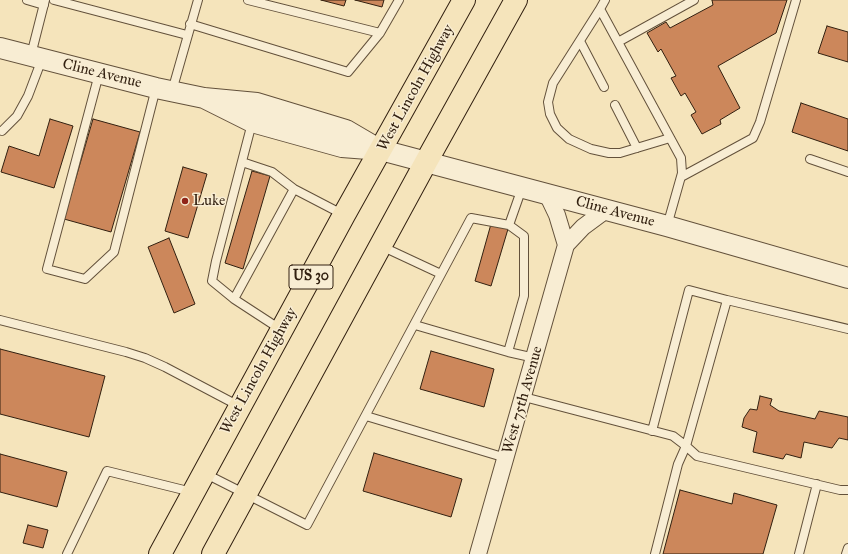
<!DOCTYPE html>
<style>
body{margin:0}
canvas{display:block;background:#f5e4bb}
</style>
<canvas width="848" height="554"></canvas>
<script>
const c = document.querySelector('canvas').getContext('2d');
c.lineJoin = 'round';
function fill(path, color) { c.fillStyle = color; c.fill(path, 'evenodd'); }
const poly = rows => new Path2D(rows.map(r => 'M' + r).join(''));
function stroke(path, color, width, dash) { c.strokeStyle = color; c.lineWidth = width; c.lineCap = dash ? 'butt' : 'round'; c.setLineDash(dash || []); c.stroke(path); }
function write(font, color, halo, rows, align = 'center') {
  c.font = font + ' "IM FELL Great Primer",serif'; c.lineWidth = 3; c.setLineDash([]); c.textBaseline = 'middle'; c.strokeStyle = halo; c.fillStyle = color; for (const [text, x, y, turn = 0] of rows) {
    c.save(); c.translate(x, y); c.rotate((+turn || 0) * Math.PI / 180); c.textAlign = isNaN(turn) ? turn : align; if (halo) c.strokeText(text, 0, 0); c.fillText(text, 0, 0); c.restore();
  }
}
const building = poly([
 [321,0,346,0,344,6,321,0],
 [355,0,384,0,382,7,355,0],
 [712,0,787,0,776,33,718,66,740,108,720,120,721,124,702,134,691,115,696,112,685,93,681,96,671,78,676,76,661,49,658,52,647,33,666,22,670,28,713,5,712,0],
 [827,26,848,32,848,62,818,53,827,26],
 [801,103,848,119,848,151,792,132,801,103],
 [50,119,73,126,54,188,1,172,9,146,39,156,50,119],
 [93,119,140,132,111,232,64,219,93,119],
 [183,167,207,174,188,238,165,231,183,167],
 [252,171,270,176,243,269,225,263,252,171],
 [491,224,508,229,491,286,475,281,491,224],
 [169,238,195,304,174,313,148,247,169,238],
 [0,349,105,376,89,437,0,414,0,349],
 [431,351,494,369,484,407,420,389,431,351],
 [760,396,772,399,770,405,779,411,815,419,819,411,848,417,848,440,839,438,832,448,804,442,801,458,786,454,783,459,753,452,757,432,742,427,744,418,750,409,757,410,760,396],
 [374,453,462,479,451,517,363,491,374,453],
 [0,454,67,472,57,507,0,492,0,454],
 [680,490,732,504,734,493,777,505,763,554,663,554,680,490],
 [28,525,48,530,43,548,23,543,28,525]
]);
fill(building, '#cc875b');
stroke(building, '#322010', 1);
const service = poly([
 [27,0,44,5],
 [54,0,187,35],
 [248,0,380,33],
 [605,0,600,9,681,158,682,173,667,226],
 [600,9,553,83,548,102,550,114,557,128,569,139,591,149,609,153,620,153,670,138],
 [190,24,348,72,380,33,399,0],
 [580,41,604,87],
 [618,42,694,0],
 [31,55,45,0],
 [99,74,47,269,85,279,114,252,156,88],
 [172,91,198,0],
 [615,105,637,148],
 [252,123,216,261,212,281,234,299,280,329],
 [2,131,17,116,28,96,42,59],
 [810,159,848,172],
 [242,162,272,172,294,189,344,215],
 [681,177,753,138,760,122,796,0],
 [509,225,522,188],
 [381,246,441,274],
 [234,299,294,189],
 [0,320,126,352,145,358,165,367,239,406],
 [415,325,508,352],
 [524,397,673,436,686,446,727,300,848,329],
 [366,416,506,458],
 [652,431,689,290,727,300],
 [204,473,307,525,471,218,509,225,524,236,524,296,508,352,535,358],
 [67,554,107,471,192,492],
 [655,554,678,464,686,446,697,456,840,490,848,490],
 [799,554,817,484],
 [846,554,848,548]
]);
const minor = poly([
 [547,194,557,215,566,245],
 [478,554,566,245,583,227,606,210]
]);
const tertiary = poly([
 [0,48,156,88,204,98,257,103,346,130,375,147],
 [204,98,252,122,342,147,381,150,667,226,848,278]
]);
const primary = poly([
 [160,554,344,215,464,0],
 [213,554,426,162,516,0]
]);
stroke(service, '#63513b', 10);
stroke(minor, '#63513b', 18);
stroke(tertiary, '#63513b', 22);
stroke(primary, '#322010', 24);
stroke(service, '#f8edd3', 8);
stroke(minor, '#f8edd3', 16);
stroke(tertiary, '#f8edd3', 20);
stroke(primary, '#f5e4bb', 22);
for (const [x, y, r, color] of [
 [185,201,4,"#8f2418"]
]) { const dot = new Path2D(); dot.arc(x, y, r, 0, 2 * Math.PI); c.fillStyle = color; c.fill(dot); stroke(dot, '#f8edd3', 1.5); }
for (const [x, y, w] of [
 [311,277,44]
]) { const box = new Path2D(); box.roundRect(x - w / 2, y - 12, w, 24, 3); c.fillStyle = '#f8edd3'; c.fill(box); stroke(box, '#322010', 1); }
write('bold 14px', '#322010', null, [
 ["US 30",311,277]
]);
write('15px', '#322010', '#f8edd3', [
 ["Cline Avenue",102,74,14],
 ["West Lincoln Highway",416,88,-61],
 ["Cline Avenue",615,212,15],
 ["West Lincoln Highway",259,371,-61],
 ["West 75th Avenue",523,400,-74]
]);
write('15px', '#322010', '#f8edd3', [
 ["Luke",193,201]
], 'left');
</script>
